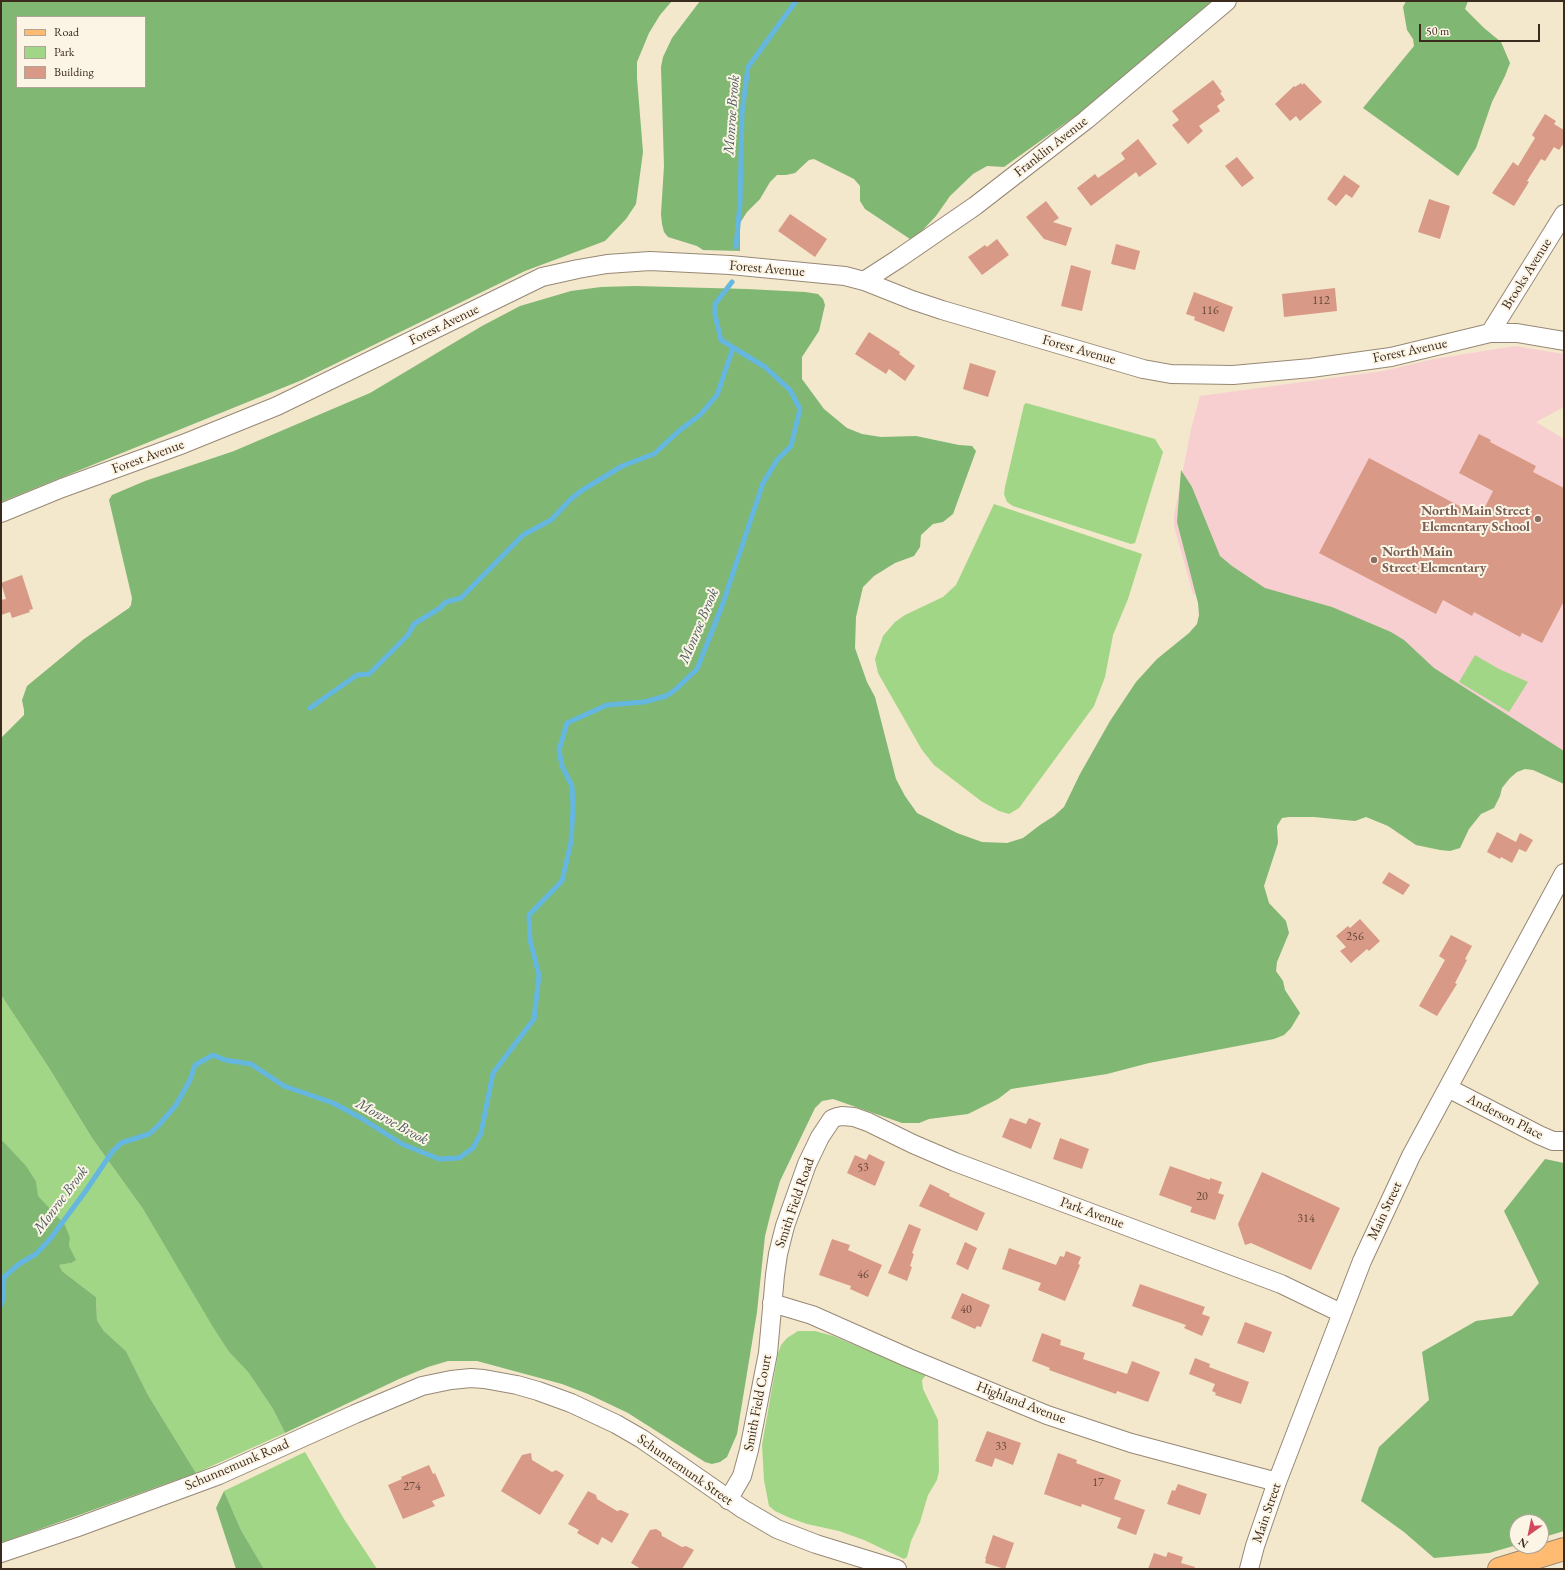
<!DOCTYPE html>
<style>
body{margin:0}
#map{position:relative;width:1565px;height:1570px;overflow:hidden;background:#f3e7cc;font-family:"EB Garamond",serif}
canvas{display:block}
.frame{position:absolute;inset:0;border:2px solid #3b2a1e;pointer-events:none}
.legend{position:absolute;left:16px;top:16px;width:130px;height:72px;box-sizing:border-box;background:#fcf5e5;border:1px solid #afa495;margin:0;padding:5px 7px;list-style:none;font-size:12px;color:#3b2a1e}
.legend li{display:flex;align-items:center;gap:8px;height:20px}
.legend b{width:20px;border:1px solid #afa495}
.north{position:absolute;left:1509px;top:1514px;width:40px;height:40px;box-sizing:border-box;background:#fcf5e5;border:1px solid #afa495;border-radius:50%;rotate:213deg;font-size:11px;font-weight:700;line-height:16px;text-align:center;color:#3b2a1e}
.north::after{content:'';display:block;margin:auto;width:14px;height:18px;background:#d1495b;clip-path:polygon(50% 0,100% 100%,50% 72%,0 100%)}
.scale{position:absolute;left:1419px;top:24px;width:121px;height:18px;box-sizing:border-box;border:2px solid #3b2a1e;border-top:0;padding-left:5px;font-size:12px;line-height:14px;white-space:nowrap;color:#3b2a1e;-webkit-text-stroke:3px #fcf5e5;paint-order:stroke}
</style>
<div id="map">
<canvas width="1565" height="1570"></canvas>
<div class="frame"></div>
<ul class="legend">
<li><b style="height:5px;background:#ffbb71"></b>Road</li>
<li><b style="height:11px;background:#a0d686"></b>Park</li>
<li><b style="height:11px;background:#d99987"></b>Building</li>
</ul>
<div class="north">N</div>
<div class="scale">50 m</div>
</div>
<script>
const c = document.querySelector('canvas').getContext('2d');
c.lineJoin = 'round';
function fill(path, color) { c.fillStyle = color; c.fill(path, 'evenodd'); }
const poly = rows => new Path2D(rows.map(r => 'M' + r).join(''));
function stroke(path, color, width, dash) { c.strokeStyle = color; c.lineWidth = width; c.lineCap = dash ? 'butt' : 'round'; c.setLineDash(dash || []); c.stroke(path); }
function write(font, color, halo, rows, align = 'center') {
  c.font = font + ' "EB Garamond",serif'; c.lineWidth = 4; c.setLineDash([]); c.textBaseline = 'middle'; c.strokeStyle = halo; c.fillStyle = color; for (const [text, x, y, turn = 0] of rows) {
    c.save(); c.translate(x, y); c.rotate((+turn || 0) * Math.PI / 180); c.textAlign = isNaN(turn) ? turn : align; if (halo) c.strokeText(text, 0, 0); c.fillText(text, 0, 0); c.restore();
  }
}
fill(poly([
 [1515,346,1564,354,1564,407,1536,422,1564,439,1564,763,1354,636,1193,594,1174,526,1174,516,1191,429,1200,396,1383,371,1434,359]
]), '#f7cfd0');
fill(poly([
 [1026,403,1155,439,1163,452,1135,543,1131,544,1013,506,1007,502,1004,494,1005,487,1024,405],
 [994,504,1142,554,1128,599,1113,635,1105,677,1094,706,1019,808,1009,814,999,811,981,801,934,765,922,750,878,673,875,659,883,636,895,622,905,615,943,597,956,585],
 [1475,655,1499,669,1528,682,1509,712,1459,682],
 [1,995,49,1068,92,1138,143,1209,229,1352,248,1372,273,1409,285,1433,196,1473,148,1395,126,1351,104,1331,97,1320,96,1297,62,1271,58,1265,71,1263,69,1246,70,1238,52,1253,49,1413,36,1181,26,1167,1,1139],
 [798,1331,815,1331,833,1336,926,1375,922,1380,923,1389,938,1420,939,1471,937,1480,928,1495,920,1522,911,1541,907,1557,904,1559,864,1540,839,1531,807,1524,790,1518,775,1511,769,1506,764,1480,762,1445,778,1354,781,1345,787,1338],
 [305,1452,344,1519,377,1569,264,1569,241,1530,224,1491]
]), '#a0d686');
fill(poly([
 [1,1,672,1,660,15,649,33,637,62,637,78,643,152,636,204,626,219,605,241,525,271,302,380,1,502],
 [17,17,145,17,145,87,17,87],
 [700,1,1212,1,1103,96,1004,167,987,166,973,174,950,196,936,216,918,235,910,239,865,209,860,201,860,186,854,179,814,159,809,160,795,173,786,175,777,175,770,182,760,199,747,212,740,223,740,251,703,250,697,246,668,237,664,232,662,224,661,214,664,166,661,67,663,57,672,38],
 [1406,1,1468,1,1465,9,1484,28,1501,42,1510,63,1505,76,1492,102,1476,148,1458,176,1363,108,1414,46,1413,39,1407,30,1403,7],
 [635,286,747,289,805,292,818,294,823,299,825,305,819,331,802,357,802,379,824,409,847,428,862,434,881,437,916,436,959,445,972,446,976,451,953,514,943,522,933,524,921,535,920,547,914,556,895,563,874,576,863,587,856,617,855,648,867,682,875,697,896,779,905,796,917,813,957,833,982,842,1007,843,1023,838,1040,825,1054,816,1064,807,1080,774,1110,721,1136,682,1157,659,1189,633,1197,624,1199,615,1198,603,1177,522,1181,470,1192,487,1220,556,1232,566,1265,588,1332,607,1391,632,1404,640,1434,668,1564,751,1564,784,1533,770,1525,769,1517,772,1510,778,1502,788,1500,796,1494,808,1481,814,1469,829,1460,848,1450,851,1440,850,1416,845,1388,826,1366,817,1355,821,1314,817,1289,817,1282,818,1277,826,1278,843,1264,886,1269,903,1286,921,1289,933,1277,962,1276,971,1283,981,1285,990,1300,1013,1291,1028,1284,1035,1274,1039,1149,1063,1107,1074,1011,1089,998,1099,968,1114,929,1119,919,1123,902,1123,833,1099,822,1101,815,1108,780,1181,771,1212,765,1236,757,1312,737,1434,727,1457,720,1462,712,1464,705,1462,628,1413,588,1394,562,1384,477,1361,448,1361,428,1367,399,1379,285,1433,273,1409,248,1372,229,1352,213,1327,143,1209,92,1138,49,1068,1,995,1,738,24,715,24,710,22,700,27,686,84,639,129,608,131,605,132,598,109,500,112,495,145,481,234,451,370,393,482,326,520,306,571,291,601,287],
 [1,1139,26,1166,36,1181,38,1196,65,1225,70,1238,69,1246,76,1260,71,1263,59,1265,62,1271,96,1297,97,1320,104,1331,126,1351,148,1395,196,1473,1,1543],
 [1545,1159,1564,1163,1564,1531,1541,1538,1541,1522,1517,1522,1517,1545,1489,1553,1434,1558,1404,1532,1361,1501,1379,1447,1429,1400,1422,1352,1476,1321,1512,1316,1539,1283,1504,1211],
 [224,1491,241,1530,264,1569,236,1569,216,1508]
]), '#80b773');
stroke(poly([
 [736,247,740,203,742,113,748,67,796,1],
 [310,708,357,675,369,674,408,635,414,624,440,608,446,602,461,598,523,535,551,520,571,499,581,491,622,466,654,454,680,430,700,415,717,395,733,348],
 [1,1305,3,1299,4,1277,19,1264,36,1254,50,1239,85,1192,112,1152,121,1143,149,1134,158,1126,176,1105,190,1080,195,1065,213,1055,225,1060,251,1064,284,1086,333,1103,361,1118,402,1144,439,1159,459,1158,473,1148,481,1133,493,1073,534,1019,539,975,530,940,529,915,562,881,571,842,573,808,572,786,562,766,559,750,567,723,607,705,644,702,666,696,675,690,697,669,722,606,763,483,777,460,791,446,800,409,790,390,765,367,721,340,715,315,715,304,732,282]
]), '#65b7e0', 5);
fill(poly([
 [1213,80,1222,92,1220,93,1225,100,1217,106,1220,111,1199,126,1203,131,1188,144,1172,125,1179,120,1172,111],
 [1301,83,1302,85,1304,83,1322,102,1300,121,1296,116,1290,121,1275,104,1294,86,1295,87],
 [1545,114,1556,121,1554,124,1564,130,1564,143,1559,150,1554,147,1545,161,1541,159,1527,181,1529,182,1514,206,1492,193,1513,162,1518,166,1535,138,1532,135],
 [1138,139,1157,164,1139,177,1136,172,1091,206,1077,188,1095,174,1098,178,1125,159,1121,153],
 [1237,157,1254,178,1242,187,1225,166],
 [1344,175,1360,186,1352,198,1346,194,1336,206,1327,199],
 [1429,199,1450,206,1440,239,1418,232],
 [1046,201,1059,218,1053,222,1072,228,1066,246,1044,239,1026,217],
 [790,214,827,239,815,257,778,231],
 [997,239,1009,255,982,275,968,257,985,245,987,247],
 [1116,244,1140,251,1135,270,1111,264],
 [1071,265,1091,271,1082,311,1061,306],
 [1335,288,1337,311,1284,317,1282,294],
 [1194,292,1233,307,1224,332,1194,320,1195,317,1186,314],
 [869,332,900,352,899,354,915,366,905,381,889,369,886,374,855,354],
 [970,363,996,371,988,397,963,389],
 [1479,434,1491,440,1490,442,1536,466,1533,472,1564,488,1564,601,1542,643,1522,633,1520,637,1474,612,1472,616,1443,600,1436,614,1319,553,1369,458,1480,517,1493,491,1459,473],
 [22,575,33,609,29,610,30,612,12,618,10,612,1,615,1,600,6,599,1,583],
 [1497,832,1516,842,1520,833,1533,840,1526,852,1519,849,1512,863,1501,857,1500,859,1487,852],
 [1389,872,1410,885,1403,895,1382,883],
 [1360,919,1380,941,1369,951,1367,949,1351,963,1340,951,1346,947,1336,936,1348,926,1350,928],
 [1451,935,1472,946,1465,959,1467,960,1455,983,1457,984,1437,1016,1419,1006,1445,960,1439,956],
 [1010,1118,1026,1124,1029,1118,1041,1123,1031,1149,1002,1137],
 [1060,1138,1089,1149,1082,1169,1053,1159],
 [869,1154,885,1162,875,1186,847,1173,855,1155,866,1160],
 [1170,1166,1210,1180,1210,1178,1222,1182,1218,1193,1224,1195,1215,1220,1190,1212,1192,1207,1159,1195],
 [1262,1172,1340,1208,1311,1270,1251,1243,1245,1245,1238,1224],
 [930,1184,950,1194,949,1196,985,1213,977,1231,919,1206],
 [909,1224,921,1229,912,1253,914,1254,910,1266,912,1267,907,1281,888,1273],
 [832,1239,850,1245,848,1250,882,1265,868,1297,850,1289,851,1286,819,1275],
 [965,1242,977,1248,968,1270,956,1264],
 [1009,1248,1056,1265,1060,1256,1064,1257,1066,1251,1081,1257,1078,1264,1080,1265,1065,1301,1038,1290,1041,1283,1002,1269],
 [1140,1284,1205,1307,1202,1314,1210,1317,1202,1336,1184,1328,1186,1325,1132,1306],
 [962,1293,990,1305,981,1327,977,1326,975,1329,951,1318],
 [1245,1322,1272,1332,1264,1353,1237,1343],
 [1042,1333,1061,1340,1060,1345,1085,1353,1083,1359,1127,1374,1132,1361,1160,1372,1148,1402,1117,1391,1116,1394,1091,1385,1049,1370,1050,1368,1032,1361],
 [1195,1358,1210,1364,1209,1367,1249,1382,1241,1404,1215,1395,1216,1393,1212,1391,1215,1384,1189,1374],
 [987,1431,1021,1443,1013,1465,995,1458,992,1467,975,1461],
 [531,1453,532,1460,552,1472,556,1470,564,1475,540,1515,501,1491,522,1455],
 [1058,1453,1077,1460,1076,1463,1121,1480,1114,1499,1145,1510,1136,1535,1117,1528,1121,1518,1082,1504,1081,1507,1044,1494],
 [429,1465,433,1474,435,1473,445,1496,432,1501,435,1506,403,1519,388,1485,402,1479,401,1477],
 [1178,1484,1207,1494,1200,1515,1167,1504,1172,1490,1175,1491],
 [588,1491,596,1495,597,1499,617,1511,621,1510,629,1514,612,1543,602,1537,598,1545,577,1533,579,1530,568,1524],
 [656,1529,661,1532,662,1536,682,1547,686,1546,694,1550,682,1569,641,1569,631,1563,650,1530],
 [993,1535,1014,1543,1005,1569,985,1563,986,1559,985,1559],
 [1168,1552,1183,1557,1181,1563,1195,1567,1194,1569,1148,1569,1154,1553,1166,1557]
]), '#d99987');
const minor = poly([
 [864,281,898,259,975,206,1086,120,1227,1],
 [1490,333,1564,214],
 [1,513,62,488,183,444,277,406,542,277,578,269,607,264,650,261,730,265,845,276,864,281,912,300,942,310,1143,369,1171,374,1233,375,1311,368,1391,357,1490,333,1517,333,1564,341],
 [1448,1088,1539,1135,1553,1141,1564,1141],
 [772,1303,812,1315,909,1358,1047,1415,1131,1443,1277,1482],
 [728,1500,742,1476,749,1450,768,1353,775,1275,778,1254,785,1226,807,1164,820,1137,832,1119,837,1117,842,1116,854,1117,868,1122,913,1144,955,1162,1281,1284,1341,1313],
 [1,1553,75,1528,219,1475,355,1414,422,1386,451,1380,471,1378,484,1379,517,1385,538,1391,571,1403,616,1424,642,1439,743,1509,777,1529,816,1544,897,1569],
 [1249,1569,1255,1546,1277,1482,1362,1261,1411,1156,1564,873]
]);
const major = poly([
 [1499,1569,1564,1549]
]);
stroke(minor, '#978875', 20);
stroke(major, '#978875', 24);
stroke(minor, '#fff', 18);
stroke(major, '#ffbb71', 22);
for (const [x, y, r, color] of [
 [1538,519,4,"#8d6e63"],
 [1374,560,4,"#8d6e63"]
]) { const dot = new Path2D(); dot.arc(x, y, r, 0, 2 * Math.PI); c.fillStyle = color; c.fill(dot); stroke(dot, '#fcf5e5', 1.5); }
write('12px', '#624638', null, [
 ["112",1321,301],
 ["116",1210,311],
 ["256",1355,937],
 ["53",863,1168],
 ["20",1202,1197],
 ["314",1306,1219],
 ["46",863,1275],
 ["40",966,1310],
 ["33",1001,1447],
 ["17",1098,1483],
 ["274",412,1487]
]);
write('14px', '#3b2a1e', '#fcf5e5', [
 ["Franklin Avenue",1051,147,-38],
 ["Forest Avenue",767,269,5],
 ["Brooks Avenue",1527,274,-58],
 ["Forest Avenue",444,325,-26],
 ["Forest Avenue",1079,350,16],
 ["Forest Avenue",1410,351,-12],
 ["Forest Avenue",148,457,-20],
 ["Anderson Place",1505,1117,27],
 ["Smith Field Road",795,1203,-71],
 ["Main Street",1385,1211,-65],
 ["Park Avenue",1092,1213,20],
 ["Smith Field Court",758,1403,-79],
 ["Highland Avenue",1021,1403,21],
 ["Schunnemunk Road",237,1465,-23],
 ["Schunnemunk Street",685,1470,35],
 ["Main Street",1267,1513,-71]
]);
write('bold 14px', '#785e54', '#fcf5e5', [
 ["North Main Street",1530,511],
 ["Elementary School",1530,527],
 ["North Main",1382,552,"left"],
 ["Street Elementary",1382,568,"left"]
], 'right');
write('italic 15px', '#4a5b62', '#fcf5e5', [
 ["Monroe Brook",732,115,-86],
 ["Monroe Brook",699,626,-67],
 ["Monroe Brook",392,1122,29],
 ["Monroe Brook",61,1200,-53]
]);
</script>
